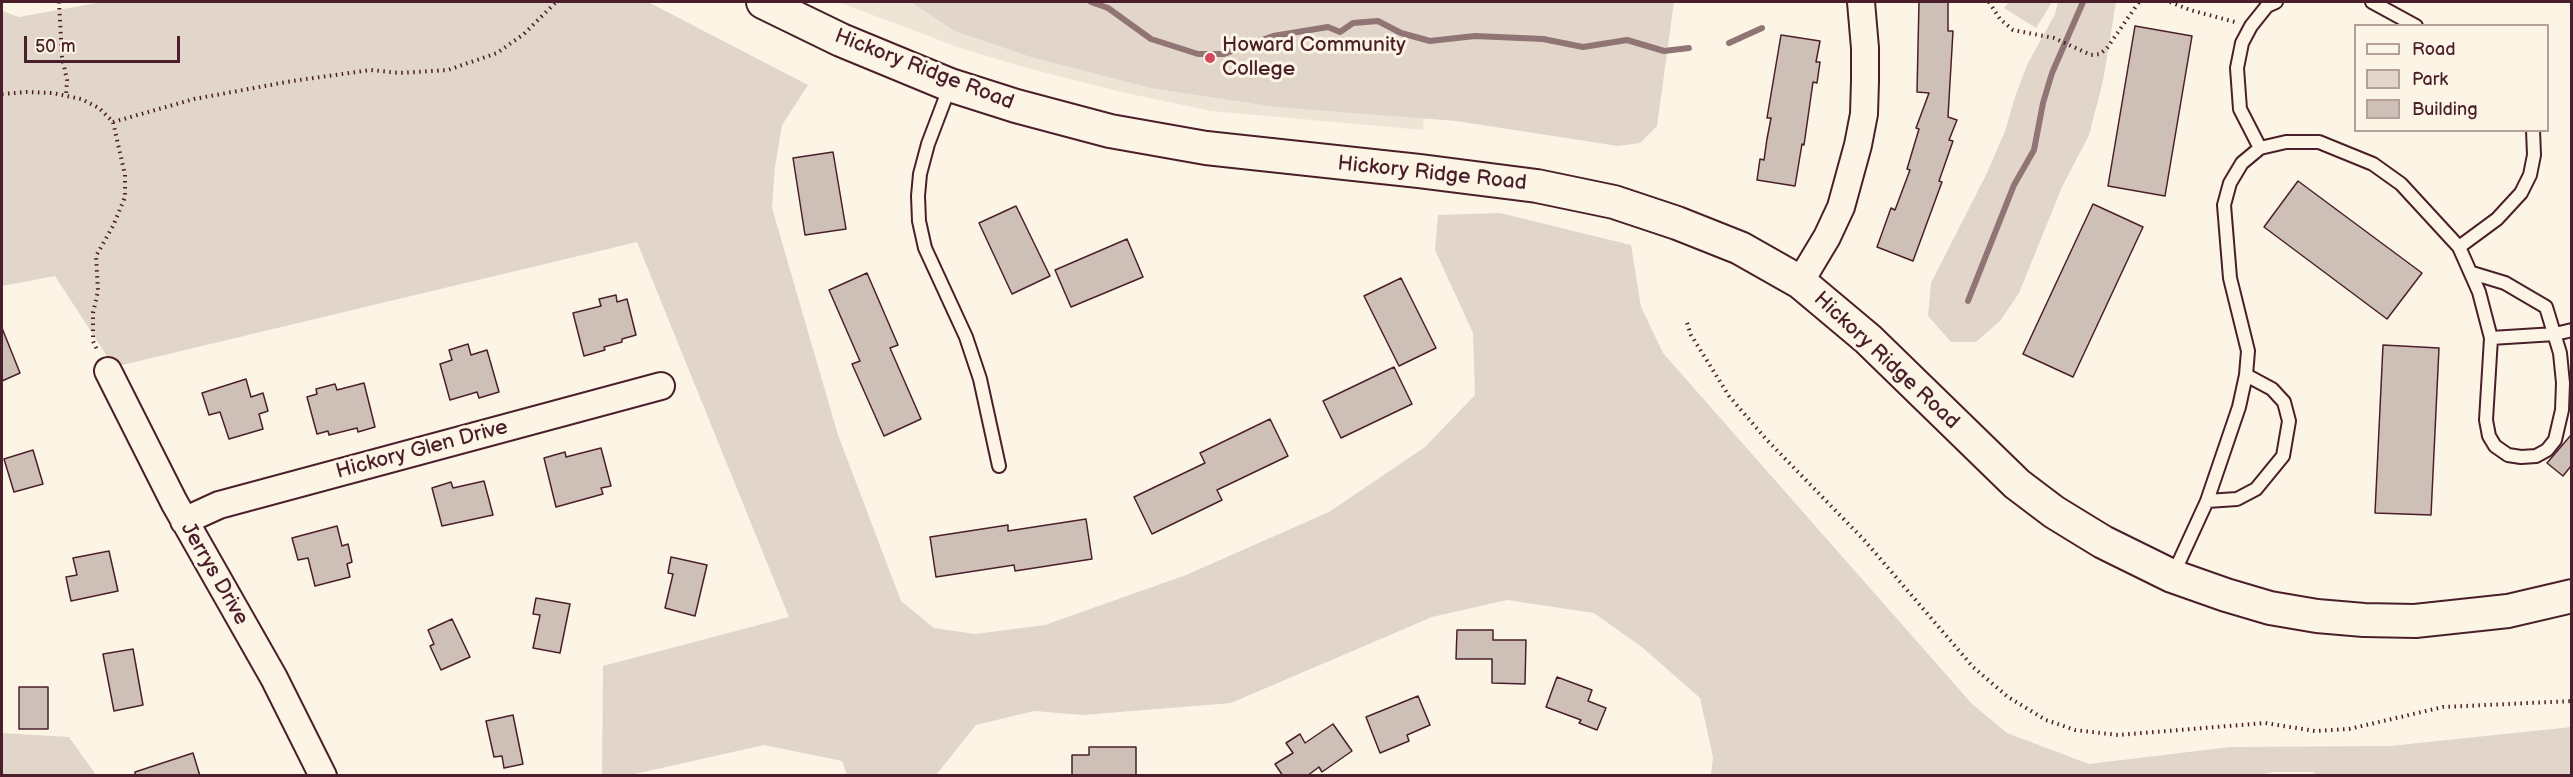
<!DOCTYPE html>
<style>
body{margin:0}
#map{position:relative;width:2573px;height:777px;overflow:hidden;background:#fcf5e5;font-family:"Balsamiq Sans",sans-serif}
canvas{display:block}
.frame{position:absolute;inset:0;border:3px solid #4a1f2b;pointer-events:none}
.legend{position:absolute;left:2354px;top:24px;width:195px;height:108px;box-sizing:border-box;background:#fcf5e5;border:2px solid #b59f9b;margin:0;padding:8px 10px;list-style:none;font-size:18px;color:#4a1f2b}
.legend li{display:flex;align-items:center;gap:12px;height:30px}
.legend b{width:30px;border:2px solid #b59f9b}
.scale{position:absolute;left:24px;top:36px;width:156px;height:27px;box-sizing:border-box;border:3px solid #4a1f2b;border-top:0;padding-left:8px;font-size:18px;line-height:21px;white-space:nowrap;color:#4a1f2b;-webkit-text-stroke:4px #fcf5e5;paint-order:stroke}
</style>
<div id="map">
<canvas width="2573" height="777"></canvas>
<div class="frame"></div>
<ul class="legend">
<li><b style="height:8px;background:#fcf5e5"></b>Road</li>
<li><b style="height:16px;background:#e2d5ca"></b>Park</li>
<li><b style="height:16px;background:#cfc0b7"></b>Building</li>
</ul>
<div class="scale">50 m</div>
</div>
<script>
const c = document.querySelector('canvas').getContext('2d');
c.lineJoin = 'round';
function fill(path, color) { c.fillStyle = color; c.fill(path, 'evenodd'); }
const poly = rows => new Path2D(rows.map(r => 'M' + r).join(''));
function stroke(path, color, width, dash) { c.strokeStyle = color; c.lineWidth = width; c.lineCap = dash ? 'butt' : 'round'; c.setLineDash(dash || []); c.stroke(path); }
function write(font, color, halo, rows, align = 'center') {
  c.font = font + ' "Balsamiq Sans",sans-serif'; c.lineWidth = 6; c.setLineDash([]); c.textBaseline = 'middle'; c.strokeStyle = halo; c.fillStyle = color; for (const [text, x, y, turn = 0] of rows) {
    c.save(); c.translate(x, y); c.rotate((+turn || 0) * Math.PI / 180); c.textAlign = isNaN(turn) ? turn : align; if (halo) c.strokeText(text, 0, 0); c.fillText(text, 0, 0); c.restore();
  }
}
fill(poly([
 [838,2,1430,2,1423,130,1211,111,1121,92,1027,68,960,48]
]), '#eee5d7');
fill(poly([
 [102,2,648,2,808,85,782,125,775,167,772,208,838,435,901,601,934,628,975,634,1045,625,1186,575,1329,512,1425,447,1475,395,1473,333,1435,250,1438,215,1500,213,1631,245,1641,307,1663,353,1972,704,2007,733,2089,764,2230,747,2390,746,2571,727,2571,775,2320,776,2312,772,2275,772,2251,776,1711,775,1713,757,1700,698,1643,648,1594,613,1507,600,1432,617,1231,703,1083,715,1034,711,976,725,936,775,847,775,842,761,764,745,630,775,602,775,603,666,789,617,637,242,114,367,55,276,2,286,2,11,19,17],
 [911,2,1674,2,1657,126,1640,143,1618,146,1456,121,1276,107,1151,88,1031,57,955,31],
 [2009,2,2052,2,2036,28,2004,8],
 [2058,2,2116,2,2103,81,2089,135,2062,187,2019,293,2000,321,1976,342,1951,342,1928,316,1931,283,1987,173,2005,131,2015,97,2027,65,2055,14],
 [2,733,69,737,96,775,2,775]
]), '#e2d5ca');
stroke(poly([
 [1091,2,1108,8,1151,39,1198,54,1224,54,1273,36,1328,27,1340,32,1353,23,1378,21,1401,33,1430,41,1475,36,1543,39,1583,47,1627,40,1664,51,1689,48],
 [1729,43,1762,28],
 [1968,301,2014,185,2034,150,2043,103,2052,73,2083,2]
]), '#917474', 6);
const building = poly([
 [1919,2,1948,2,1948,31,1953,31,1948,117,1957,120,1949,140,1953,141,1939,181,1942,182,1913,261,1877,247,1891,208,1895,210,1910,170,1907,169,1919,129,1916,128,1929,93,1917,92,1919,2],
 [2135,26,2192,36,2165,196,2108,186,2135,26],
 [1781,35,1820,41,1816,62,1820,62,1817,83,1813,82,1804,145,1802,144,1795,186,1757,180,1760,159,1764,160,1767,139,1771,118,1767,118,1781,35],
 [833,152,846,229,805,235,793,158,833,152],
 [2298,181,2422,273,2387,319,2264,227,2298,181],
 [2093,204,2143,227,2073,377,2023,354,2093,204],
 [1016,206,1050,276,1012,294,979,223,1016,206],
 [1127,239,1143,277,1071,307,1055,270,1127,239],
 [867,273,898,345,890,348,921,419,884,436,852,364,860,361,829,290,867,273],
 [1401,278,1436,348,1399,366,1364,296,1401,278],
 [616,295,617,302,627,299,636,335,622,339,622,342,604,347,605,350,584,356,573,313,601,306,599,299,616,295],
 [2,328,20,373,2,381,2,328],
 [468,344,471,355,487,350,499,392,479,398,477,392,450,400,440,364,452,360,449,350,468,344],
 [2383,345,2439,348,2431,515,2375,513,2383,345],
 [1394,367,1412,404,1341,438,1323,401,1394,367],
 [246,379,251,397,263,393,268,411,259,414,263,429,229,439,220,412,209,415,202,393,246,379],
 [364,383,375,427,358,432,357,428,329,435,328,431,317,434,307,397,317,394,316,389,335,384,337,390,364,383],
 [1270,419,1288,456,1217,490,1222,500,1152,534,1134,497,1205,463,1200,453,1270,419],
 [2571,435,2571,466,2563,476,2547,463,2571,435],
 [601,448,611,486,601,488,603,494,556,507,544,458,565,452,566,457,601,448],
 [33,450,43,484,14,492,4,459,33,450],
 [484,481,493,515,442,526,432,488,451,482,453,488,484,481],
 [1086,519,1092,559,1015,571,1014,565,936,577,930,537,1008,525,1008,531,1086,519],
 [337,526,342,546,348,544,352,562,347,564,350,577,315,586,308,558,298,560,292,538,337,526],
 [109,551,118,591,71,601,66,577,77,575,73,558,109,551],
 [671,557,707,565,695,616,665,608,673,574,668,573,671,557],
 [536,598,570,604,560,653,533,648,540,615,533,614,536,598],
 [452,619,470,657,441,670,430,646,434,644,428,630,452,619],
 [1457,630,1493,630,1493,640,1526,640,1525,684,1492,683,1492,659,1456,659,1457,630],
 [133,649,143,705,114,711,103,654,133,649],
 [1557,677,1592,690,1588,701,1606,708,1597,730,1579,723,1581,720,1546,707,1557,677],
 [19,687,48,687,48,729,19,729,19,687],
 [1418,696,1430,725,1407,735,1409,741,1380,753,1366,717,1418,696],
 [513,715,523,764,504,768,502,756,494,757,486,721,513,715],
 [1333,724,1352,751,1322,772,1319,767,1307,776,1283,776,1275,764,1293,753,1286,743,1300,734,1305,743,1333,724],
 [1089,747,1136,747,1136,776,1072,776,1072,755,1089,755,1089,747],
 [193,753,200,776,135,776,135,772,193,753]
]);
fill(building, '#cfc0b7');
stroke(building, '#4a1f2b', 1.5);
const service = poly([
 [2372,2,2416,26],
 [950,86,928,144,920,174,918,196,919,221,925,248,966,337,980,379,999,466],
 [2260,148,2240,109,2237,68,2242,43,2251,26,2267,6,2276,2],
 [2459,247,2497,219,2521,193,2530,175,2534,155,2533,130],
 [2491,338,2555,334,2572,330],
 [2207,501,2237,499,2256,489,2283,456,2289,421,2284,402,2272,389,2246,375],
 [2173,575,2207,501,2239,407,2246,375,2248,351,2230,278,2224,205,2230,183,2242,163,2260,148,2286,142,2319,142,2373,164,2401,184,2459,247,2479,292,2491,338,2486,420,2489,436,2495,446,2508,455,2521,457,2536,456,2547,450,2555,440,2562,410,2563,383,2560,353,2546,307,2505,283,2472,273]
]);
const minor = poly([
 [1800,282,1827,237,1841,207,1858,145,1864,114,1865,81,1865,48,1861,2],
 [108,371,174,502,274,678,323,776],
 [184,521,219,505,661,386]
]);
const tertiary = poly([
 [763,2,841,40,950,85,1016,106,1110,131,1206,148,1419,171,1537,186,1614,202,1677,223,1740,248,1800,282,1868,339,2017,484,2054,512,2103,542,2172,576,2226,595,2270,608,2317,616,2364,620,2415,621,2508,611,2572,596]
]);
stroke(service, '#4a1f2b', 16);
stroke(minor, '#4a1f2b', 30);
stroke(tertiary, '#4a1f2b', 36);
stroke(poly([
 [59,2,62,57,67,80,66,95],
 [1989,2,2000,19,2013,30,2054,38,2091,55,2100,54,2107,48,2139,2],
 [2170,2,2190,10,2235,22],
 [2,94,27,92,53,93,81,99,99,108,113,122,125,175,125,197,113,226,96,256,98,291,93,313,93,341,98,352],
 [113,122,194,99,292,81,371,70,399,73,448,70,497,53,524,34,556,2],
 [1687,323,1691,335,1729,396,1766,439,1865,541,1973,667,2008,697,2046,720,2075,730,2118,735,2265,723,2315,731,2349,729,2443,707,2572,701]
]), '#4a1f2b', 4, [1.5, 4.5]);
stroke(service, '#fcf5e5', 12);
stroke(minor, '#fcf5e5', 26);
stroke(tertiary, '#fcf5e5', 32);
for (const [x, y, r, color] of [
 [1210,58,6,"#d1495b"]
]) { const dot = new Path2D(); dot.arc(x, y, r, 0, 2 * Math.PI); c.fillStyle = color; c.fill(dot); stroke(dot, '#fcf5e5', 2); }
write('21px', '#4a1f2b', '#fcf5e5', [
 ["Howard Community",1222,46],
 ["College",1222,70]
], 'left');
write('21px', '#4a1f2b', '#fcf5e5', [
 ["Hickory Ridge Road",924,70,21],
 ["Hickory Ridge Road",1432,174,6],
 ["Hickory Ridge Road",1886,361,43],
 ["Hickory Glen Drive",422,450,-15],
 ["Jerrys Drive",214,574,60]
]);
</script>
